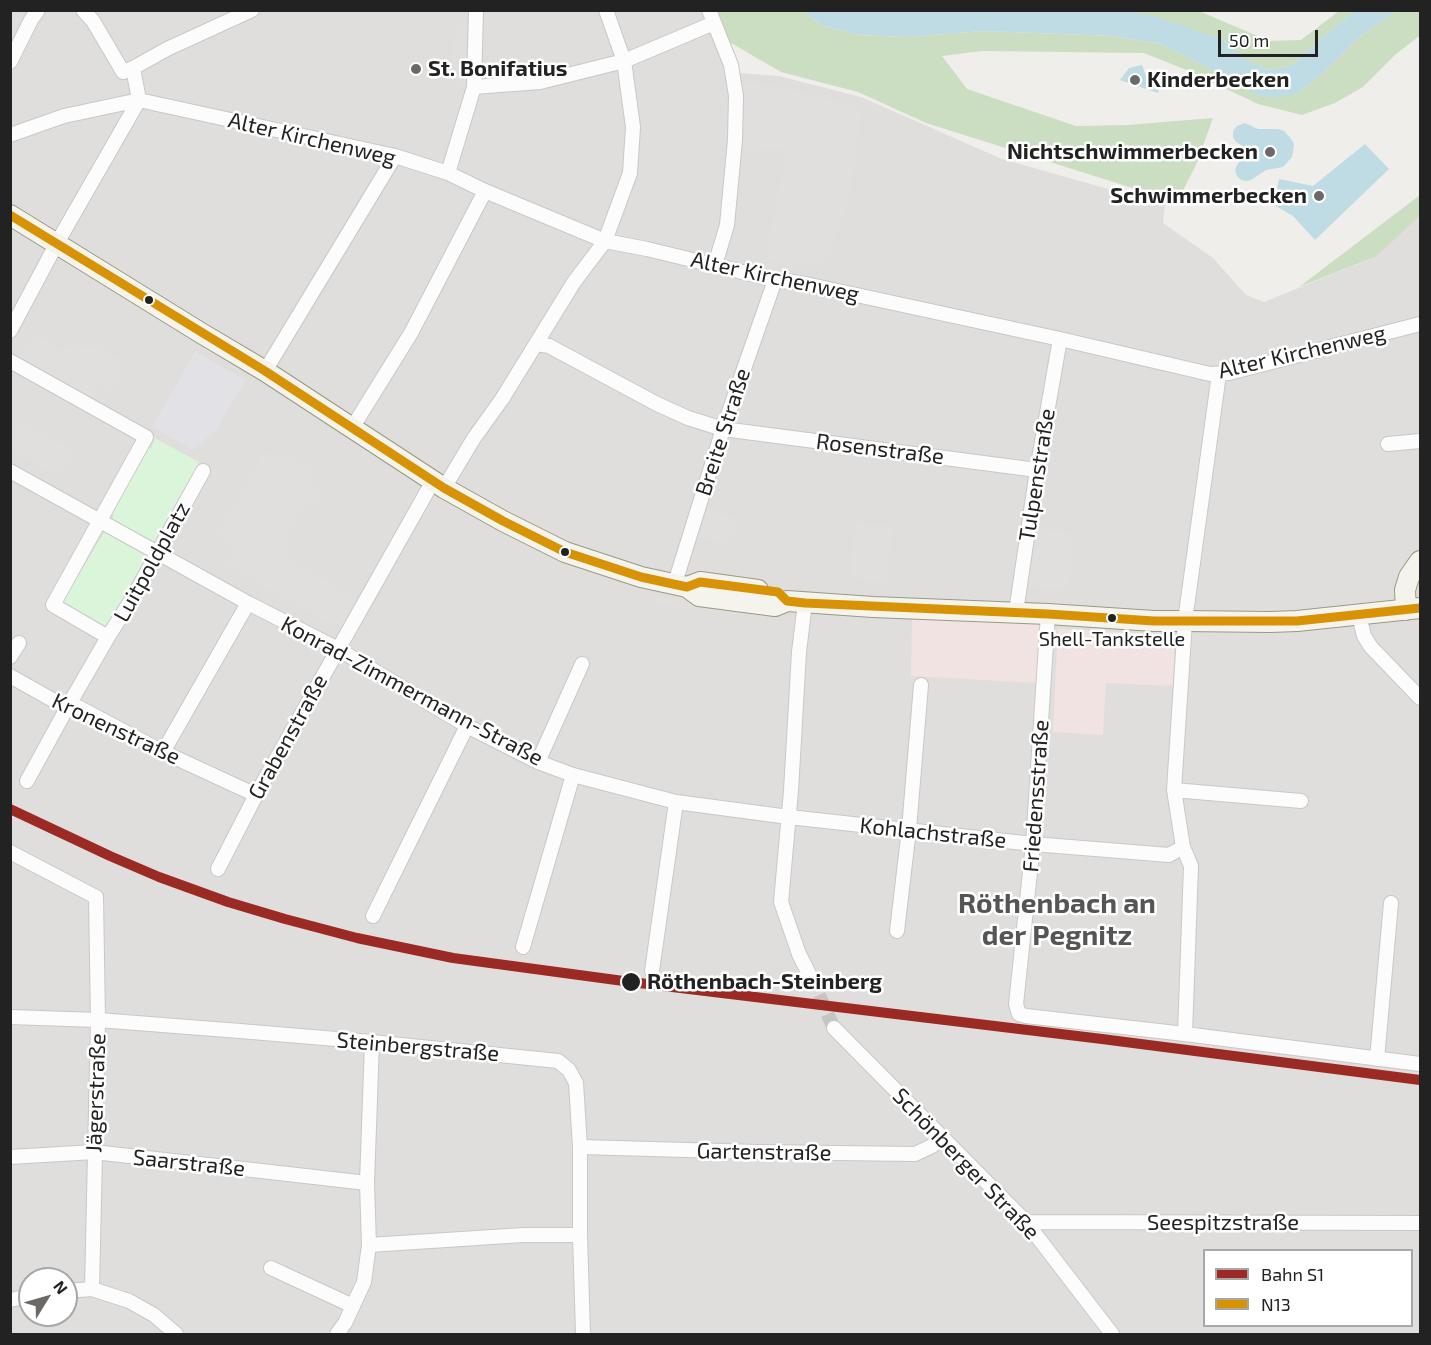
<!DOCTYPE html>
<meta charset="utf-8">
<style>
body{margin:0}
#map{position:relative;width:1431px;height:1345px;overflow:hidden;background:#f0eeeb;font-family:"Exo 2",sans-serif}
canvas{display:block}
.frame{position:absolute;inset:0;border:12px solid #222;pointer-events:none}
.legend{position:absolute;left:1203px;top:1249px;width:210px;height:78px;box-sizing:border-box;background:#fff;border:2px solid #a7a7a7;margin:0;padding:8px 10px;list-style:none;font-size:18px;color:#222}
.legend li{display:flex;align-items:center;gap:12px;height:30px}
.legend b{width:30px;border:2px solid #a7a7a7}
.north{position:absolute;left:18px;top:1267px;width:60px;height:60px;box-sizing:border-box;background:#fff;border:2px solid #a7a7a7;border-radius:50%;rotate:53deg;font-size:16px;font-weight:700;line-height:24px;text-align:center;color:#222}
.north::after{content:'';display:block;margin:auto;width:21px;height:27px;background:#6a6968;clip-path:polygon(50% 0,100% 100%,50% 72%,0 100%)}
.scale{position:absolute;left:1218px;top:30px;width:100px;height:27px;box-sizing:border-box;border:3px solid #222;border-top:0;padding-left:8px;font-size:18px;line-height:21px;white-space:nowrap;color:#222;-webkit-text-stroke:4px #fff;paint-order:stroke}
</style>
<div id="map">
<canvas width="1431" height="1345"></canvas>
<div class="frame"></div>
<ul class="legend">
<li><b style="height:8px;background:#9a2a23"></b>Bahn S1</li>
<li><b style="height:8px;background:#d79205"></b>N13</li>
</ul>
<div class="north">N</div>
<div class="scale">50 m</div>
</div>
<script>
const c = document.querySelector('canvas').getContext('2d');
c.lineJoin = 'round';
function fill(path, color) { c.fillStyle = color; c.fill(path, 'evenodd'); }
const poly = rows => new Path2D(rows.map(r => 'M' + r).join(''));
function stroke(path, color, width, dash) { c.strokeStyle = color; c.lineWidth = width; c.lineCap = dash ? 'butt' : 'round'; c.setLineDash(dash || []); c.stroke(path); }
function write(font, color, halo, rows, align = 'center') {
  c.font = font + ' "Exo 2",sans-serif'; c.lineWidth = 5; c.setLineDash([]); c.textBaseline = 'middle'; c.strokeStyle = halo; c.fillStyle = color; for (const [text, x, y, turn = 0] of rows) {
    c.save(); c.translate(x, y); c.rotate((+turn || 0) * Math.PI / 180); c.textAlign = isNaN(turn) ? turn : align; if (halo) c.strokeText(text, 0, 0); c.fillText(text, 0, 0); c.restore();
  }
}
fill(poly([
 [10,11,705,11,727,72,779,76,861,97,1002,159,1165,205,1163,223,1213,258,1246,295,1264,302,1377,256,1420,216,1420,1334,11,1334],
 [1204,1250,1412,1250,1412,1326,1204,1326],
 [30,1279,66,1279,66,1315,30,1315]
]), '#dfdedc');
fill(poly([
 [912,616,1042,622,1037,683,911,676],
 [1058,629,1175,635,1173,686,1106,683,1103,735,1053,732]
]), '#f1e3e1');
fill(poly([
 [713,11,802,11,823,26,861,35,907,37,983,31,1112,36,1161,44,1199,63,1298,93,1325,72,1357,39,1396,11,1420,11,1420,37,1418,37,1396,54,1363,87,1335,103,1302,115,1258,104,1184,69,1144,53,982,51,942,56,967,89,1076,126,1127,125,1213,118,1196,165,1177,202,926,123,858,92,781,72,724,39],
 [1124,11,1199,11,1269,41,1301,40,1339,11,1355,11,1336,26,1291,66,1268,70,1242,58,1223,40],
 [1420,195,1420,216,1377,256,1299,287]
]), '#cbdec1');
fill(poly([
 [155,438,199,462,105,630,61,604,114,516,107,510,143,445,151,449]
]), '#daf5da');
fill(poly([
 [472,24,470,86,457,86,452,83,451,77,454,25],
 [742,82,770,85,862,108,849,202,830,252,817,266,765,261,786,149,746,150],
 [35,334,60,349,77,344,85,349,99,344,122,360,116,369,121,374,112,391,99,385,90,400,20,359],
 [21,422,75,451,61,478,11,451,11,441],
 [265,450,276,457,280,451,314,470,309,478,317,482,313,489,320,494,314,504,307,500,285,539,292,543,284,557,358,599,340,630,225,564,234,547,216,536],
 [704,509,739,519,734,538,731,538,730,543,695,536],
 [854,523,893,526,889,582,850,579],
 [1036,528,1075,534,1068,590,1029,587],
 [654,595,778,611,781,620,657,604]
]), '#e0dfde');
fill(poly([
 [195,352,246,380,215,431,193,450,152,427]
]), '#e2e1e5');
fill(poly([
 [802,11,1124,11,1158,17,1223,40,1243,58,1268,70,1291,66,1336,26,1355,11,1396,11,1357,39,1325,72,1298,93,1274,98,1255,94,1199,63,1161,44,1112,36,983,31,907,37,861,35,823,26],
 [1142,65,1147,79,1161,82,1158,93,1120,80,1129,68],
 [1245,123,1258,129,1278,129,1284,131,1289,136,1293,142,1294,146,1292,157,1283,167,1266,170,1251,180,1246,181,1241,180,1237,176,1235,170,1238,163,1245,155,1245,151,1244,147,1236,142,1233,137,1233,131,1237,126],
 [1365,144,1389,169,1315,240,1293,216,1274,205,1279,179,1313,186]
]), '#bfdbe3');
stroke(poly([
 [810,976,834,1028]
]), '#c7c5c3', 14, [14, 7]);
const minor = poly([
 [83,10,93,21,123,72,133,68,167,49,252,10],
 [709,10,731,65,736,96,735,140,727,225,715,265],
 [10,62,31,20,38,10],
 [133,68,139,100],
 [474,87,540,82,624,61,714,23],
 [10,135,64,116,139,100,395,156,448,173,485,191,605,241,647,249,775,280,801,283,1060,339,1210,374,1229,373,1420,324],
 [448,173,474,87,476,10],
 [10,331,57,243,139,100],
 [536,344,549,346,657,404,688,418,723,429,1037,470],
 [10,361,146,437,53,605,108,637,135,594,203,471],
 [265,371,395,156],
 [352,428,411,333,485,191],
 [1388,444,1420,441],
 [10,471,248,603,338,649,467,726,538,762,573,775,676,802,789,817,1033,844,1169,855,1183,847],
 [444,488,474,438,502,399,574,282,605,241,630,173,633,127,624,61,606,10],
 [674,586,723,429,775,280],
 [805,603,799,652,791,791,781,902,799,954,810,976],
 [1016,612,1037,470,1060,339],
 [1048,614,1033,844,1016,1004,1019,1014,1026,1016,1185,1034,1420,1064],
 [1359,615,1364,636,1371,647,1420,698],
 [10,657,19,643],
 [10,676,67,708,78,707,163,752,256,795],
 [163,752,248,603],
 [538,762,582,664],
 [27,781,67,708,108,637],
 [1174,790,1301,801],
 [10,852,96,897,98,1020,92,1289],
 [218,869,256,795,433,481],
 [373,916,467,726],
 [897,931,909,829,921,685],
 [523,947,573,775],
 [652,971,676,802],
 [10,1017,98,1020,240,1031,372,1042,558,1061,569,1070,576,1083,580,1147,580,1235,583,1334],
 [834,1028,1026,1222,1112,1334],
 [1185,1034,1191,866,1183,847,1174,790,1185,621,1219,374],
 [1377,1059,1391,903],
 [580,1147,758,1152,915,1154,932,1146,942,1137],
 [10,1157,94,1152,367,1183],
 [1026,1222,1420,1223],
 [369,1245,523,1235,580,1235],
 [271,1268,353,1306],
 [66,1291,92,1289,129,1301,154,1315,176,1334],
 [10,1300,30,1296],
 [337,1334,345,1323,364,1282,369,1245,367,1183,372,1042]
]);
const secondary = poly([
 [10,215,201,333,265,371,444,488,503,521,565,552,641,577,687,587,699,596,775,606,787,601,873,607,1048,614,1154,621,1185,621,1270,622,1297,621,1420,608],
 [687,587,700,582,758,590],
 [1406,610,1405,590,1409,577,1420,561]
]);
stroke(minor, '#c9c8c7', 16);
stroke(secondary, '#999a82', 22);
stroke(minor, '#fdfcfc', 14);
stroke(secondary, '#f4f4ed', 20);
stroke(poly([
 [10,215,265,371,444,488,503,521,565,552,641,577,687,587,700,582,778,592,787,601,805,603,1048,614,1154,621,1297,621,1420,608]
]), '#d79205', 9);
stroke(poly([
 [10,809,110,856,159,877,228,902,285,919,357,938,453,958,631,982,1102,1039,1420,1080]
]), '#9a2a23', 10);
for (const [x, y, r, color] of [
 [416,69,6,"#6a6968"],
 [1135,80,6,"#6a6968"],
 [1270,152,6,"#6a6968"],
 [1319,196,6,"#6a6968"],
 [149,300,5,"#222"],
 [565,552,5,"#222"],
 [1112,618,5,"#222"],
 [631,982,10,"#222"]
]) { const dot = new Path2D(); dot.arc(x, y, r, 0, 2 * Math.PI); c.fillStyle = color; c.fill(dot); stroke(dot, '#fff', 2); }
write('20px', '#222', '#fff', [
 ["Shell-Tankstelle",1112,639]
]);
write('bold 22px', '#222', '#fff', [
 ["St. Bonifatius",428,69],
 ["Kinderbecken",1147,80],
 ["Nichtschwimmerbecken",1258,152,"right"],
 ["Schwimmerbecken",1307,196,"right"]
], 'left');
write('22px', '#222', '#fff', [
 ["Alter Kirchenweg",312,139,13],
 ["Alter Kirchenweg",775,277,12],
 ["Alter Kirchenweg",1302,352,-13],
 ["Breite Straße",723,432,-72],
 ["Rosenstraße",880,449,7],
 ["Tulpenstraße",1037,475,-81],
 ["Luitpoldplatz",152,562,-61],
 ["Konrad-Zimmermann-Straße",412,691,28],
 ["Kronenstraße",116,729,25],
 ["Grabenstraße",288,737,-61],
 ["Friedensstraße",1036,796,-86],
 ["Kohlachstraße",933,833,6],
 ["Steinbergstraße",418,1047,5],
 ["Jägerstraße",96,1093,-88],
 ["Gartenstraße",764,1152,1],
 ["Saarstraße",189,1163,6],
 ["Schönberger Straße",966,1164,46],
 ["Seespitzstraße",1223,1223]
]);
write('bold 22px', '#222', '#fff', [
 ["Röthenbach-Steinberg",647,982]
], 'left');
write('bold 28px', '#555', '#fff', [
 ["Röthenbach an",1057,904],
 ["der Pegnitz",1057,936]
]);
</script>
